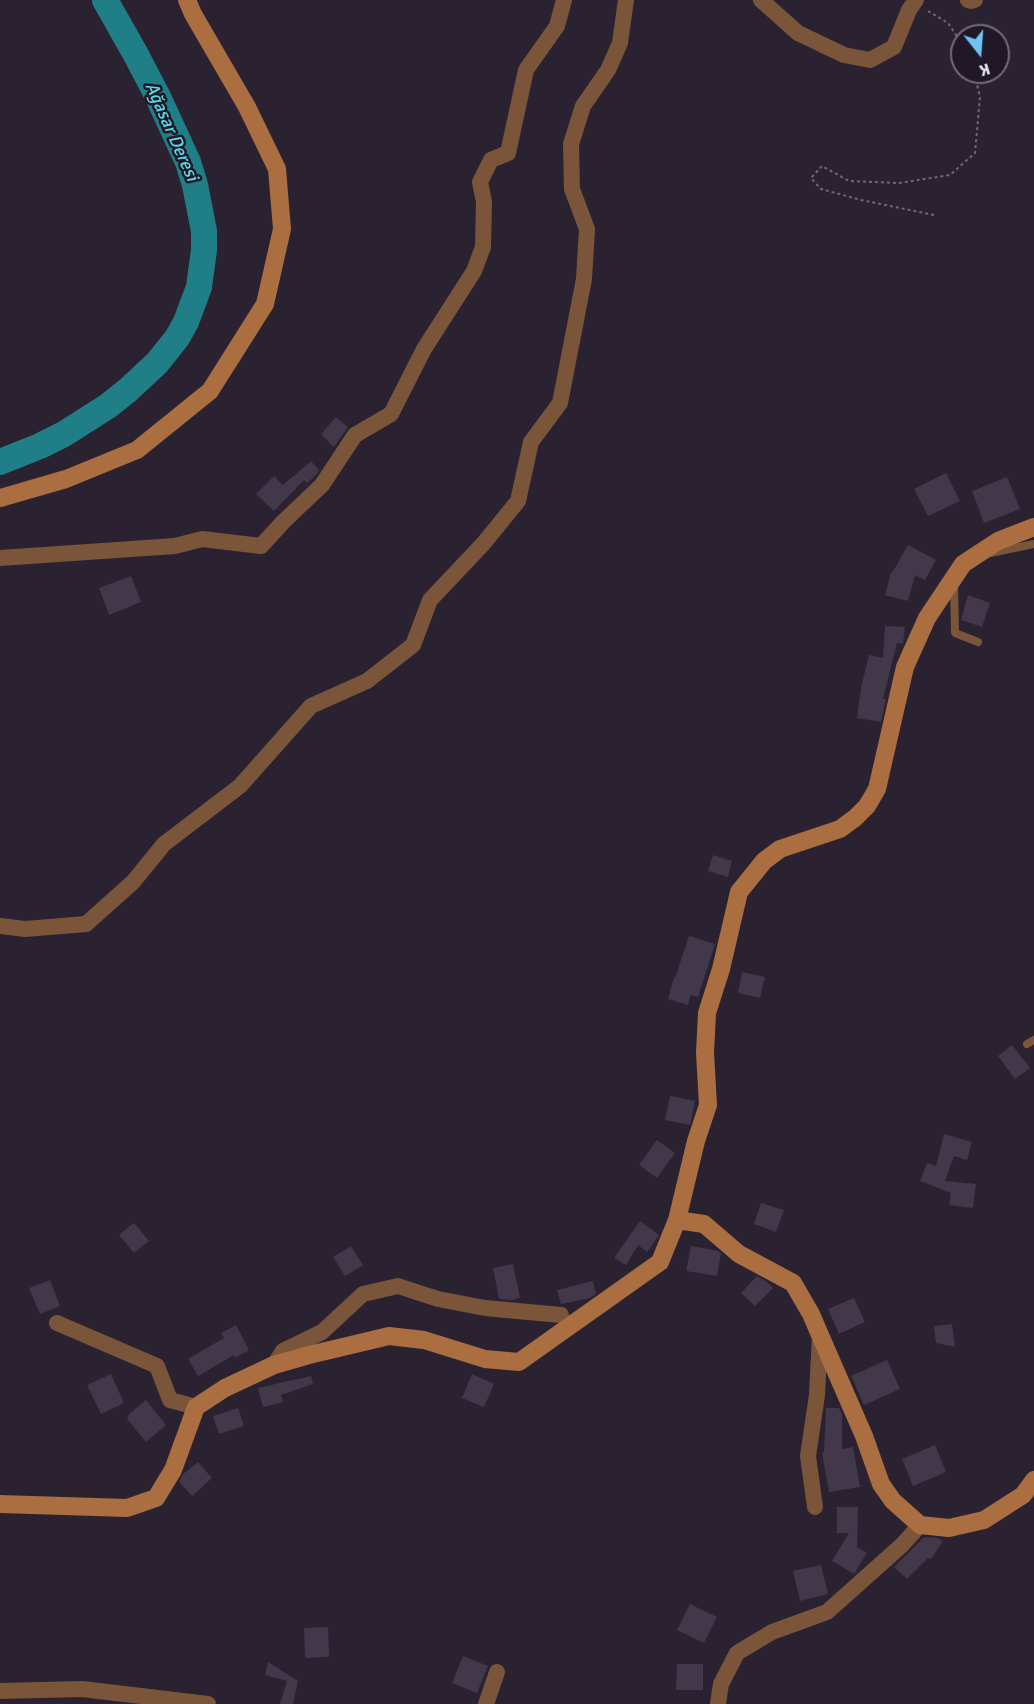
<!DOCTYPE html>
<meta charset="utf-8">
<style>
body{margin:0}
#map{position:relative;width:1034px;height:1704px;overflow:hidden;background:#2a2231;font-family:Signika,sans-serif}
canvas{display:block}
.north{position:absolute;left:950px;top:24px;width:60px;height:60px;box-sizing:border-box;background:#211827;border:2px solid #726b78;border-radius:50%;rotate:163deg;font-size:16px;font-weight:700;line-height:24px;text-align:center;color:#ece7f2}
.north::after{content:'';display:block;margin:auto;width:21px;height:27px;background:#6fc2f4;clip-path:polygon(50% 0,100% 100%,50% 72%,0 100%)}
</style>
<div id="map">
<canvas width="1034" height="1704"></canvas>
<div class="north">K</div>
</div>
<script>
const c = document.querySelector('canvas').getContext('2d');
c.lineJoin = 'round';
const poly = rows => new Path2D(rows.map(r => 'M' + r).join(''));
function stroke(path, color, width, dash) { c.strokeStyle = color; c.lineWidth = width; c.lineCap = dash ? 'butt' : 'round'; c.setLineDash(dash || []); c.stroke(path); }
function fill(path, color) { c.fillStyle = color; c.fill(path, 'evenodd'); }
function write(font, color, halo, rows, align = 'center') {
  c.font = font + ' Signika,sans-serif'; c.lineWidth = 5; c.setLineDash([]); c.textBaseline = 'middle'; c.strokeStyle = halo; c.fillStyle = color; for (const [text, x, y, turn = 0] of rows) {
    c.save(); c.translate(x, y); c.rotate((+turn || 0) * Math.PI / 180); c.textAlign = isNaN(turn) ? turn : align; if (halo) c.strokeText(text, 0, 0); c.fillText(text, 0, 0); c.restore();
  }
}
stroke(poly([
 [0,462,40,446,64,434,108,406,128,390,157,363,177,338,186,322,199,287,204,250,204,231,195,185,188,162,158,97,135,53,105,0]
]), '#207e86', 26);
fill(poly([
 [336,417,348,427,334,447,321,434],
 [311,461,319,470,317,474,307,483,304,480,274,511,256,494,274,476,283,485],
 [946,473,960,501,928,516,914,489],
 [1007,477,1020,509,984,523,972,491],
 [908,545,936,560,925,580,915,575,908,601,885,595,891,572,892,573],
 [131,576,141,602,109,615,99,588],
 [968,595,990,603,982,627,961,620],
 [885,626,905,627,903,644,897,643,883,699,886,699,881,722,857,718,861,688,869,655,883,658],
 [713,855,732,861,728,877,708,871],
 [689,936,715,944,698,997,691,995,688,1005,668,999,674,977,675,978],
 [742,972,765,977,760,998,738,993],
 [1012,1045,1030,1068,1015,1079,998,1056],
 [670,1096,695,1101,690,1125,665,1120],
 [944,1134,972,1142,967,1160,954,1156,945,1181,976,1184,973,1208,949,1205,951,1193,920,1181,927,1163,936,1166],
 [657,1140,675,1153,657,1178,639,1165],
 [761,1203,784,1210,776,1232,754,1224],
 [640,1221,659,1235,647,1252,638,1245,626,1265,614,1258],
 [134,1223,149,1241,134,1253,119,1235],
 [351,1246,363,1265,345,1276,333,1257],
 [691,1246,718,1251,721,1254,717,1276,686,1271],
 [513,1264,520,1298,512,1300,499,1299,493,1268],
 [757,1276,767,1282,773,1288,755,1306,741,1293],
 [50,1280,60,1306,40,1314,29,1288],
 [593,1281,596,1294,590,1298,561,1304,557,1290],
 [854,1298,865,1322,839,1334,828,1309],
 [952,1324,955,1347,936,1343,934,1326],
 [236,1325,249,1350,235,1358,234,1355,198,1376,188,1359,224,1338,221,1333],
 [887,1360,900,1389,864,1405,851,1376],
 [111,1374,124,1403,101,1414,87,1385],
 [472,1374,494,1384,484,1407,462,1398],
 [311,1376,313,1384,281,1395,283,1402,263,1407,258,1388],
 [146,1400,166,1425,146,1442,127,1419,129,1414],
 [238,1408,244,1426,219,1434,213,1416],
 [826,1408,839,1408,842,1414,842,1449,853,1447,860,1487,829,1492,822,1453,824,1452],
 [935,1445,946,1472,913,1486,902,1459],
 [198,1462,212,1478,192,1496,179,1482,183,1474],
 [837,1507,858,1507,857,1547,867,1553,854,1574,832,1561,849,1533,837,1533],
 [924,1537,938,1538,943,1541,931,1559,928,1558,907,1579,894,1567],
 [821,1565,828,1594,800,1601,793,1571],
 [690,1604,717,1617,704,1643,677,1630],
 [328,1627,329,1657,305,1658,304,1628],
 [463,1656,488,1666,477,1693,452,1683],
 [268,1662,298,1681,293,1704,280,1704,287,1681,265,1675],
 [677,1664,703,1664,703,1690,676,1690]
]), '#413849');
stroke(poly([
 [928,11,948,23,962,44],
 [934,215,861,200,821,189,811,178,822,166,849,181,899,183,950,175,975,153,980,97,974,72]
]), '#6f6976', 2, [3, 3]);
stroke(poly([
 [990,553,1034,544],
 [954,584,955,633,978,642],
 [1027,1044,1034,1040]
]), '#7b5539', 8);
stroke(poly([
 [761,0,798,33,844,55,870,60,894,47,909,10,916,0],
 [968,0,971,1,975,0],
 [0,558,175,546,202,539,261,546,284,521,322,485,355,435,391,414,424,349,474,271,483,247,484,202,480,182,491,160,508,153,526,70,557,26,564,0],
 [0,926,25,929,86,924,133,882,164,844,240,786,311,706,367,681,413,645,430,600,483,544,518,501,531,442,560,403,584,279,587,229,572,189,571,144,583,106,608,70,620,43,626,0],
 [57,1323,157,1366,170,1400,196,1407],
 [274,1365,283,1351,322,1332,363,1294,398,1286,438,1299,485,1308,561,1315],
 [815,1507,808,1456,817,1395,820,1335],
 [0,1691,82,1689,208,1704],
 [486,1704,497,1672],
 [718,1704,721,1684,737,1653,772,1632,827,1612,902,1545,920,1525]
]), '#7b5539', 16);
stroke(poly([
 [0,498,66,479,137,450,210,391,265,304,282,229,277,169,247,107,193,14,187,0],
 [677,1220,704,1224,739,1254,793,1283,811,1314,820,1335,864,1436,881,1484,893,1501,920,1525,949,1528,984,1520,1023,1495,1034,1480],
 [0,1504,127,1508,156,1498,173,1470,196,1407,225,1388,274,1365,309,1355,389,1336,424,1340,485,1359,519,1362,660,1262,677,1220,696,1141,708,1105,705,1053,707,1013,721,969,739,892,764,861,780,849,840,829,855,818,867,806,877,789,905,667,927,618,963,564,998,541,1034,527]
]), '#aa6e41', 18);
write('italic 18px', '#59dbe7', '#211827', [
 ["Ağasar Deresi",171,132,66]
]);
</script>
